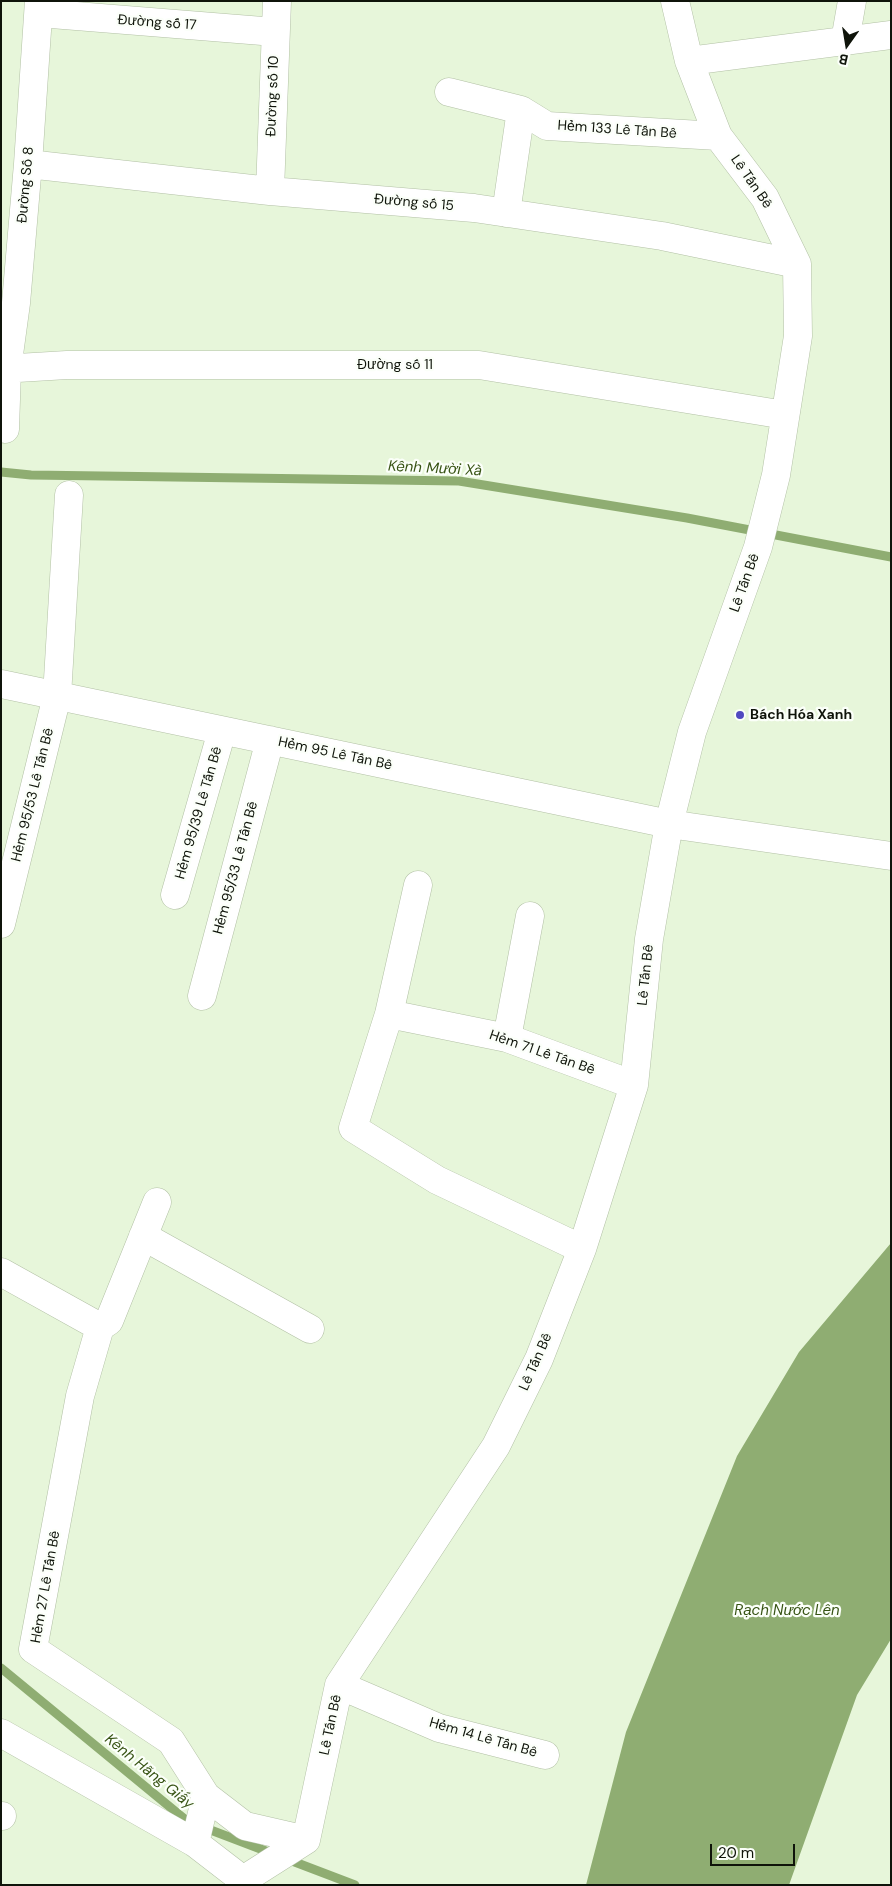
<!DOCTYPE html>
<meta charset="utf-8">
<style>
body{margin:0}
#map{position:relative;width:892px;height:1886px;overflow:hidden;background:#e7f6da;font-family:"DM Sans",sans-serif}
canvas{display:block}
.frame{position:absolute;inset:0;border:2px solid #0f140a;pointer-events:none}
.north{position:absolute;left:822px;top:20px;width:50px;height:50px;-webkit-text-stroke:4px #fbfff9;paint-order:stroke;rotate:193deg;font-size:14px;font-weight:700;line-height:20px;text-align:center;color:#0f140a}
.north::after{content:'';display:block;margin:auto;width:18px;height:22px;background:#0f140a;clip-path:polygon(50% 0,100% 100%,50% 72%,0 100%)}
.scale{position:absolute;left:710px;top:1844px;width:85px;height:22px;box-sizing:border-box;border:2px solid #0f140a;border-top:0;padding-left:6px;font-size:15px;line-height:18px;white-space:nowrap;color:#0f140a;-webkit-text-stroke:4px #fbfff9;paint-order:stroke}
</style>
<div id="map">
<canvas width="892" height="1886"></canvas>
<div class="frame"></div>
<div class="north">B</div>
<div class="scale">20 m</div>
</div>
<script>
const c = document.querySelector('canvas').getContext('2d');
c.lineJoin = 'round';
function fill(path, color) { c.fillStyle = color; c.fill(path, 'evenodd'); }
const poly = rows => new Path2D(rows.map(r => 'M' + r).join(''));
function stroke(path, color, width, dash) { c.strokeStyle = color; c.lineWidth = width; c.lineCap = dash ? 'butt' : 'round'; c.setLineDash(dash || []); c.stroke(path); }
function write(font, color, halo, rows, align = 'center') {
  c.font = font + ' "DM Sans",sans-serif'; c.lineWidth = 4.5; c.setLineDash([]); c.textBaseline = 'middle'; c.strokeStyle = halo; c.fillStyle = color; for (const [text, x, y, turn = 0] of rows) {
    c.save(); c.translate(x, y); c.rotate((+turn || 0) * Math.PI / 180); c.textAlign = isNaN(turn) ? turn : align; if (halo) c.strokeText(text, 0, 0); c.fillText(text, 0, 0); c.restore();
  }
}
fill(poly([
 [891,1243,891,1639,857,1695,789,1885,586,1885,626,1732,737,1456,799,1352]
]), '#8fad72');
stroke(poly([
 [1,472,31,475,459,481,687,518,891,557],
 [1,1668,187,1821,355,1885]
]), '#8fad72', 9);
const minor = poly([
 [39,13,275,32],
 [845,41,852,1],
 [689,61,891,35],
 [449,92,521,110,547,126,718,136],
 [28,164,270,191,474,208,662,236,797,264],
 [270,191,277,1],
 [506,213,521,110],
 [1,369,67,365,479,365,785,415],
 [5,429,7,369,16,303,28,164,39,1],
 [1,684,669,824,891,856],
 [418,885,389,1014,353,1128,437,1180,582,1249],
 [175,895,222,731],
 [1,924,57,696,69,495],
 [202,996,270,740],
 [389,1014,507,1038,634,1085],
 [507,1038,530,916],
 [157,1202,109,1321,100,1327,80,1396,33,1649,171,1741,206,1796,245,1826,306,1840],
 [143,1236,310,1329],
 [1,1272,100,1327],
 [339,1685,439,1728,545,1755],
 [1,1733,195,1843,243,1880],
 [1,1816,2,1816],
 [195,1843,206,1796],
 [239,1885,243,1880,306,1840,339,1685,496,1446,539,1359,582,1249,634,1085,649,939,669,824,692,732,758,547,776,475,798,336,797,264,765,198,718,136,689,61,675,1]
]);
stroke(minor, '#b2c0a5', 29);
stroke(minor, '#fff', 28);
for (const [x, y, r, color] of [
 [740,715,5,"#5149c0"]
]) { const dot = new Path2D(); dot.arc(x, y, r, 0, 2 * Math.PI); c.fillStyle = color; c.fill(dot); stroke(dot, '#fbfff9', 2); }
write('14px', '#0f140a', '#fbfff9', [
 ["Đường số 17",157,23,4],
 ["Đường số 10",273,96,-88],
 ["Hẻm 133 Lê Tấn Bê",617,130,4],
 ["Lê Tấn Bê",751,182,55],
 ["Đường Số 8",26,185,-85],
 ["Đường số 15",414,203,5],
 ["Đường số 11",395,365],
 ["Lê Tấn Bê",745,583,-70],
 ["Hẻm 95 Lê Tấn Bê",335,754,12],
 ["Hẻm 95/53 Lê Tấn Bê",33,795,-76],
 ["Hẻm 95/39 Lê Tấn Bê",199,813,-74],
 ["Hẻm 95/33 Lê Tấn Bê",236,868,-75],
 ["Lê Tấn Bê",646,975,-84],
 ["Hẻm 71 Lê Tấn Bê",542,1053,19],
 ["Lê Tấn Bê",536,1362,-66],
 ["Hẻm 27 Lê Tấn Bê",46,1587,-80],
 ["Lê Tấn Bê",331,1725,-78],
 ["Hẻm 14 Lê Tấn Bê",483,1738,16]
]);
write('bold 14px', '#0f140a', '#fbfff9', [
 ["Bách Hóa Xanh",750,715]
], 'left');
write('italic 15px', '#385415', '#fbfff9', [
 ["Kênh Mười Xà",435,469,3],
 ["Rạch Nước Lên",787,1611],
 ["Kênh Hãng Giấy",149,1772,39]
]);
</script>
